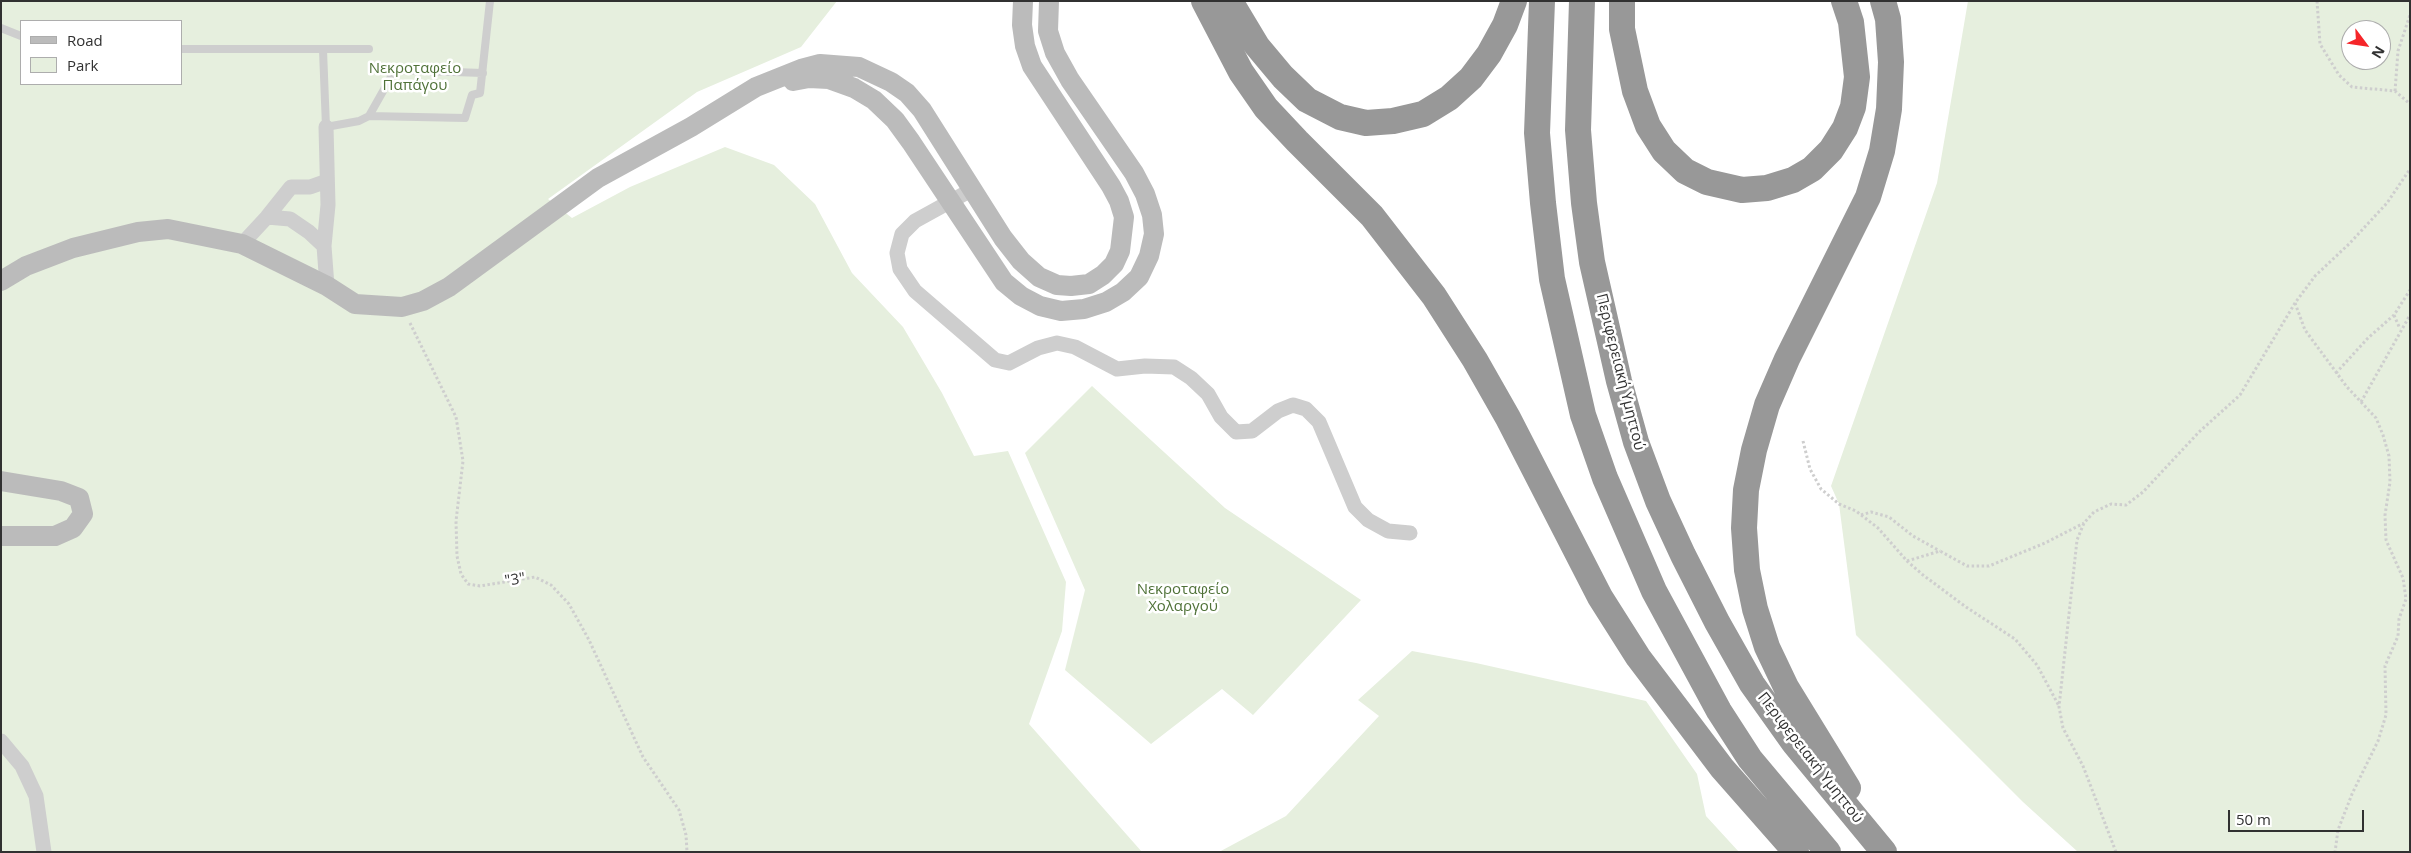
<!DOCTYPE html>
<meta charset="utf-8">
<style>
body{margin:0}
#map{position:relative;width:2411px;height:853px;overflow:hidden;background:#fff;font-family:"Open Sans",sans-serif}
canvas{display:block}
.frame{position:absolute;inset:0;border:2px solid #313131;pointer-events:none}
.legend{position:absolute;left:20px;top:20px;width:162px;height:65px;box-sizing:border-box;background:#fff;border:1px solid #adadad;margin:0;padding:6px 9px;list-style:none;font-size:15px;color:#313131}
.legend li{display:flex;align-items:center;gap:10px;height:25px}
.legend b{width:25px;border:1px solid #adadad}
.north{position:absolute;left:2341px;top:20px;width:50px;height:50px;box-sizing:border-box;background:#fff;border:1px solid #adadad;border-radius:50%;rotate:121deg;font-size:14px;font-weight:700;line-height:20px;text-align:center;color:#313131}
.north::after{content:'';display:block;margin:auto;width:18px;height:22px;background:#f52629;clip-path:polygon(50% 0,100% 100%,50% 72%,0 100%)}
.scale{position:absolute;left:2228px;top:810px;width:136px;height:22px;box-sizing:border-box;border:2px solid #313131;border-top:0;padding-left:6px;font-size:15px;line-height:18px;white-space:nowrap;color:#313131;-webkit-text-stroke:4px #fff;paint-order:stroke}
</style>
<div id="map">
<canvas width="2411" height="853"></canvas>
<div class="frame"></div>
<ul class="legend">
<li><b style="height:6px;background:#bbb"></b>Road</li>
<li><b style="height:14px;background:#e6efde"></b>Park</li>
</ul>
<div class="north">N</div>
<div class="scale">50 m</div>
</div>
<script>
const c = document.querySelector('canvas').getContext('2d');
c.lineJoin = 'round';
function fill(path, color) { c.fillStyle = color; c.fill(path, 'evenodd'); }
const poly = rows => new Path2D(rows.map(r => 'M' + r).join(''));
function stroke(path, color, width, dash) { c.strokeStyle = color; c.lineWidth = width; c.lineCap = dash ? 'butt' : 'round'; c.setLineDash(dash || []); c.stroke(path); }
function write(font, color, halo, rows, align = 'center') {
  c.font = font + ' "Open Sans",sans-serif'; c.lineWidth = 5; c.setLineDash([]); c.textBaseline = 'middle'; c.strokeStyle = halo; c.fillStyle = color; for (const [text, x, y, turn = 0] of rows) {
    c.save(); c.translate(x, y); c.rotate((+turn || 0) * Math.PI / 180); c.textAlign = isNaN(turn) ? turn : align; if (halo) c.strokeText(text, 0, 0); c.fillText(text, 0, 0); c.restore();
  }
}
fill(poly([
 [1,1,837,1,801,47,697,92,548,199,572,218,630,187,725,147,774,165,815,204,852,273,903,327,942,393,974,456,1008,451,1066,582,1062,631,1029,724,1142,852,1,852],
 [21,21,181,21,181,84,21,84],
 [1968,1,2410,1,2410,852,2078,852,2023,802,1856,635,1839,504,1831,486,1937,183],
 [2351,30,2381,30,2381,60,2351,60],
 [1092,386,1225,508,1361,600,1253,715,1222,689,1151,744,1065,670,1085,590,1025,453],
 [1412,651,1476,663,1646,701,1697,774,1706,816,1739,852,1219,852,1286,816,1379,716,1358,700]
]), '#e6efde');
stroke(poly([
 [2317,1,2320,44,2339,75,2352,87,2395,91,2410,104],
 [2395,91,2398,51,2410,15],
 [2295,303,2305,330,2347,387,2376,418,2383,435,2389,456,2390,482,2385,515,2386,540,2403,578,2406,599,2399,619,2398,636,2385,666,2386,715,2378,741,2352,794,2338,830,2335,852],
 [2394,315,2400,329],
 [410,323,456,417,463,461,456,521,457,556,461,574,468,584,480,586,535,577,551,585,569,604,589,640,643,757,679,810,686,835,687,852],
 [2336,373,2368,338,2394,315,2410,290],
 [2361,402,2410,315],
 [1803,441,1810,469,1821,489,1839,504,1856,511,1878,528,1907,561,1923,575,1966,607,2015,639,2037,665,2059,706],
 [1861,515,1871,512,1889,517,1913,536,1940,551],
 [1907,561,1940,551,1967,566,1989,566,2045,543,2084,523],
 [2116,852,2083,766,2063,728,2059,707,2077,540,2084,523,2094,512,2111,504,2126,505,2143,492,2199,432,2240,395,2295,303,2315,276,2349,244,2387,203,2410,169]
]), '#cecece', 3, [2.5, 2.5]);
stroke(poly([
 [1,28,21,36],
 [181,49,369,49],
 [323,50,326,127,359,121,369,116,465,118,472,95,480,93,490,1],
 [369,116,395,70,483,73]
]), '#cecece', 8);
stroke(poly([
 [326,127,328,205,324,246,327,286],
 [973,189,915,221,902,234,897,253,900,269,915,291,995,360,1009,363,1038,348,1057,343,1075,347,1117,369,1145,366,1174,367,1191,378,1208,394,1221,417,1236,432,1252,431,1278,411,1293,405,1306,409,1319,422,1355,507,1368,520,1388,531,1410,533],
 [267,217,290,219,309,232,324,246],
 [242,244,267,217,291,187,310,187,327,181],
 [1,741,22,766,36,796,44,852]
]), '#cecece', 15);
stroke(poly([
 [793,81,809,78,829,79,854,88,874,100,895,120,911,142,1004,282,1021,296,1040,306,1061,311,1084,309,1106,302,1123,292,1139,277,1149,256,1154,234,1152,215,1145,194,1134,173,1070,80,1055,53,1048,31,1049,1],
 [1,281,26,266,73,248,138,232,168,229,242,244,327,286,355,304,402,307,423,301,449,287,598,178,691,127,756,87,801,69,820,64,859,67,891,82,907,93,922,110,1003,238,1021,261,1039,277,1057,285,1071,286,1089,284,1103,275,1114,264,1120,251,1124,217,1119,201,1111,186,1032,66,1025,46,1022,25,1023,1],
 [1,481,61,491,79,498,83,514,73,528,55,536,1,536]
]), '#bbb', 20);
stroke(poly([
 [1204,1,1241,72,1266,108,1297,141,1372,216,1434,296,1475,360,1508,418,1600,597,1638,657,1722,768,1796,852],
 [1230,1,1257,46,1283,77,1307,100,1340,117,1366,123,1393,121,1423,114,1449,98,1471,78,1489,54,1505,25,1514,1],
 [1542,1,1537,133,1543,203,1552,279,1583,415,1605,478,1654,591,1719,711,1750,759,1828,852],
 [1582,1,1578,130,1584,203,1592,262,1619,381,1636,442,1658,501,1683,555,1717,622,1752,684,1794,743,1884,852],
 [1622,1,1622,29,1635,91,1648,126,1664,151,1685,171,1707,182,1742,190,1767,188,1793,180,1812,169,1831,150,1845,128,1853,107,1857,77,1851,22,1844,1],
 [1848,788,1786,687,1767,647,1755,609,1747,570,1744,528,1746,490,1754,450,1767,405,1787,359,1868,197,1882,151,1889,109,1891,62,1888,19,1883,1]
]), '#989898', 26);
write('15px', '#507239', '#fff', [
 ["Νεκροταφείο",415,69],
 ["Παπάγου",415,86],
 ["Νεκροταφείο",1183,590],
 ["Χολαργού",1183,607]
]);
write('15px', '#313131', '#fff', [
 ["Περιφερειακή Υμηττού",1620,372,76],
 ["\"3\"",515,580,-9],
 ["Περιφερειακή Υμηττού",1810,758,52]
]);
</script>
